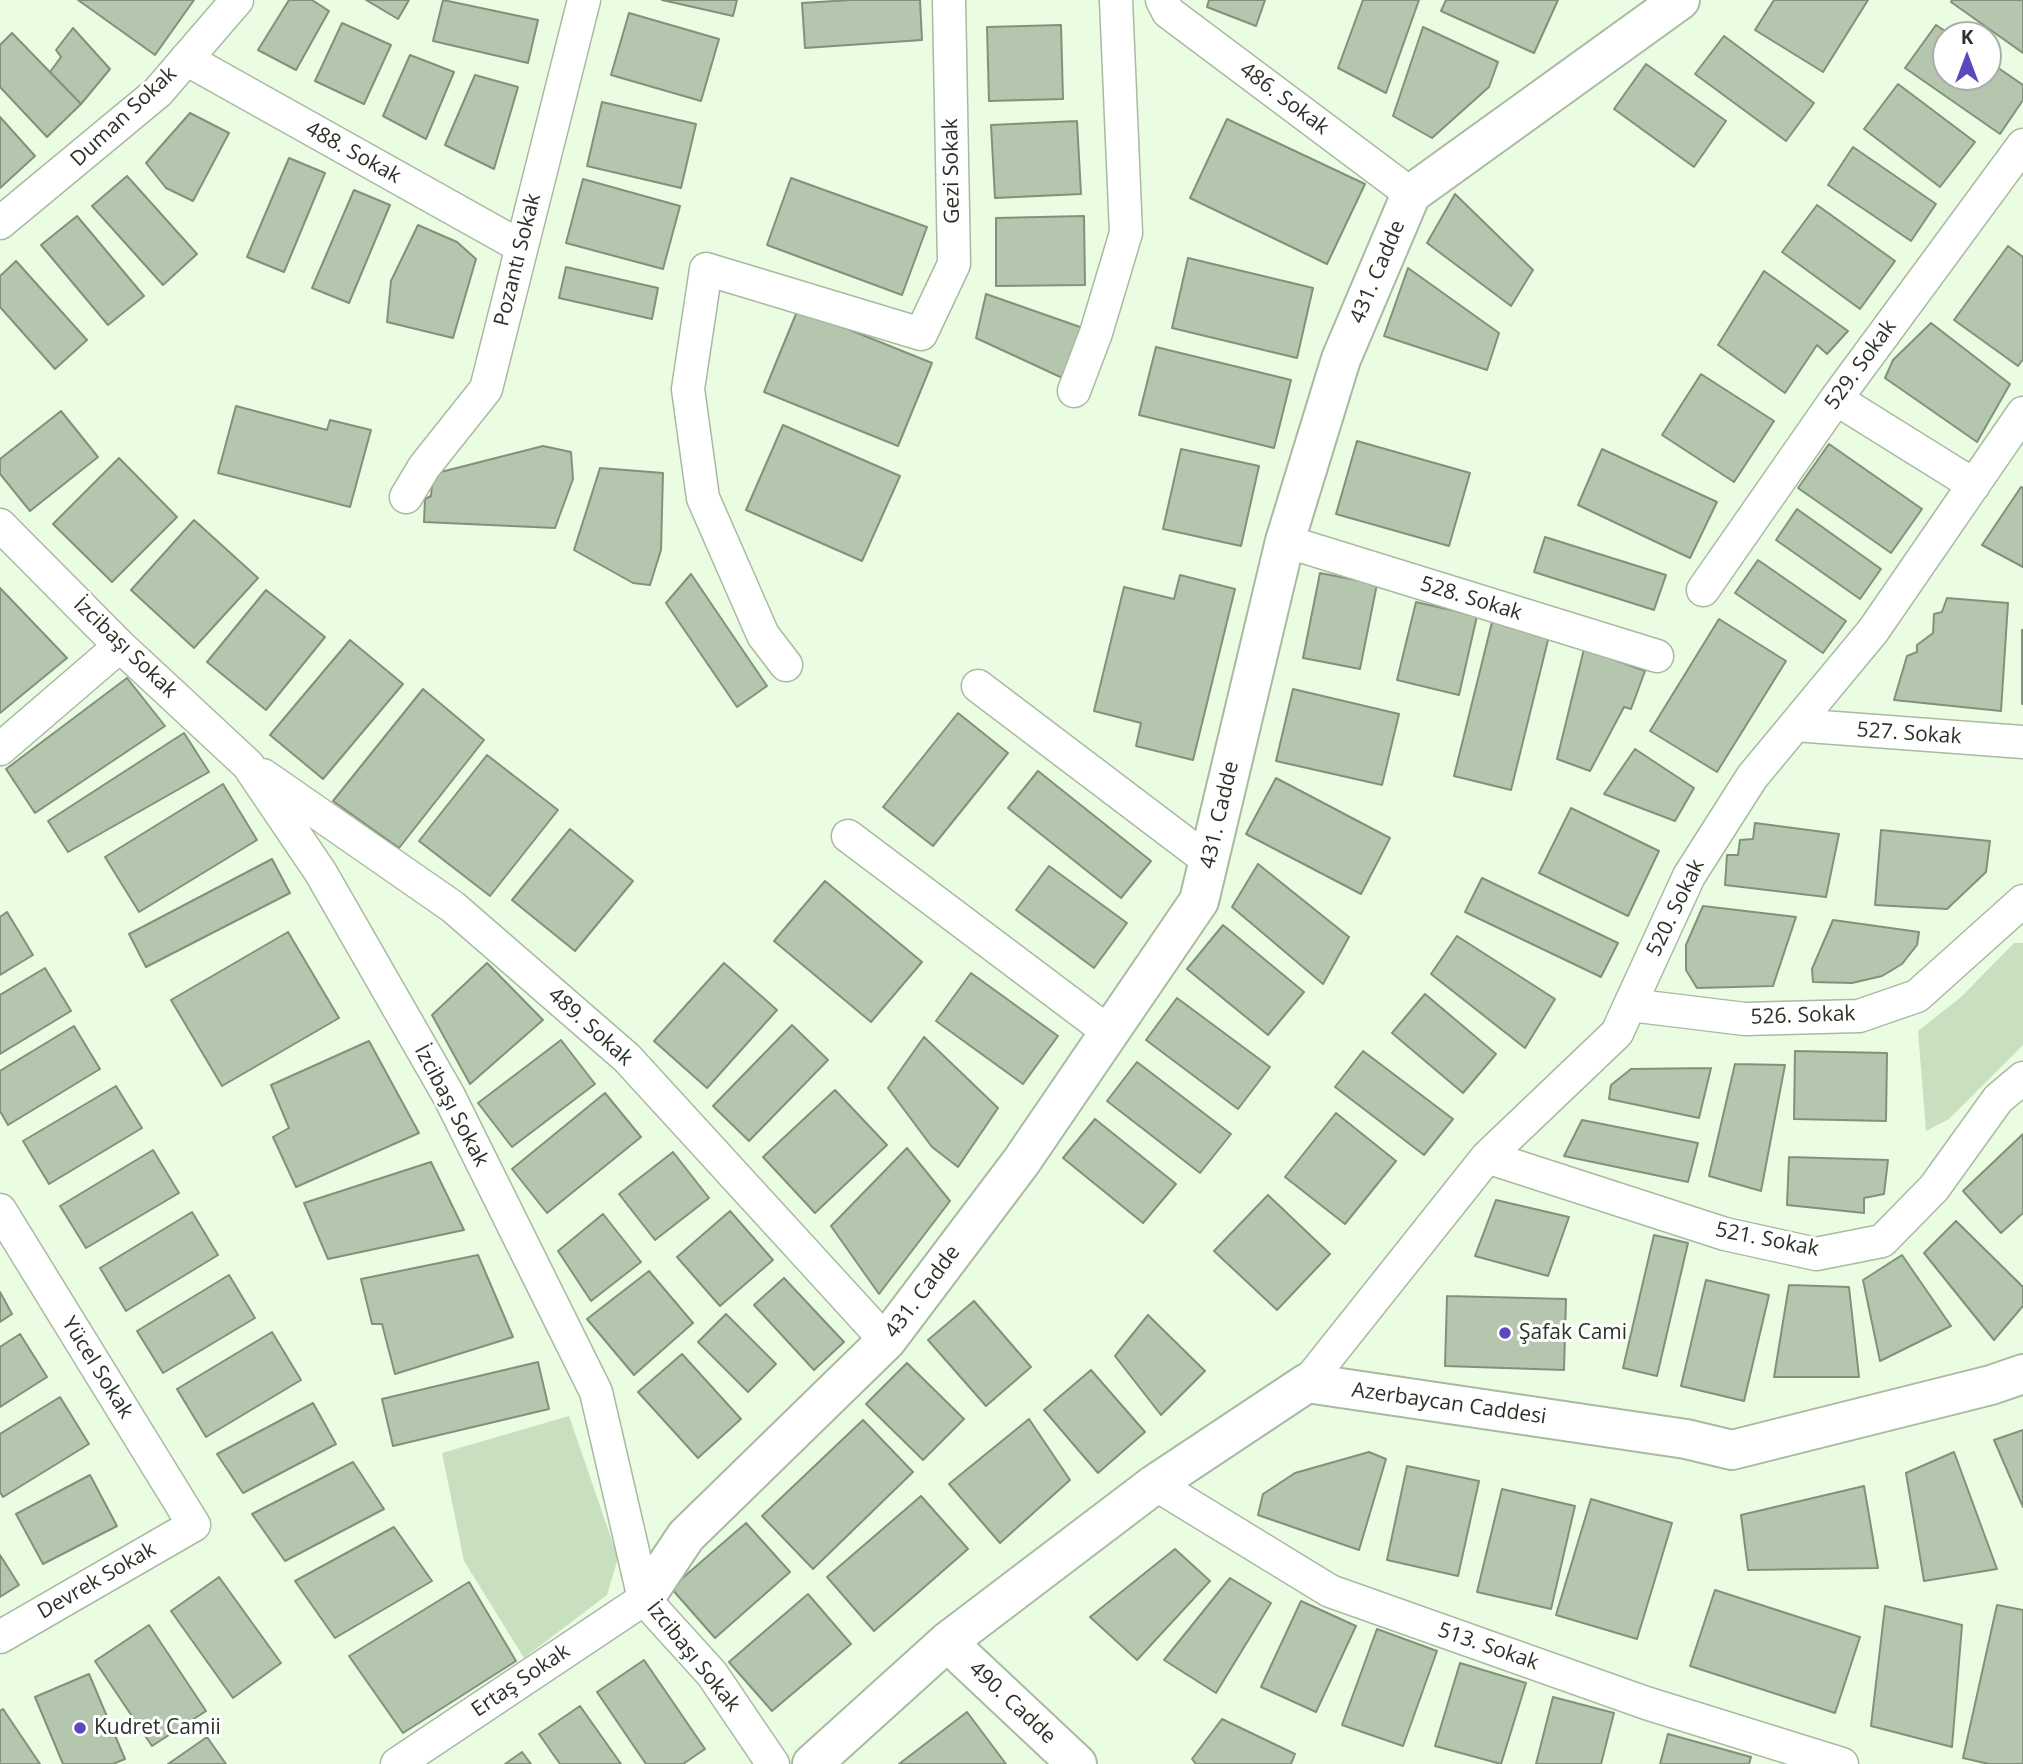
<!DOCTYPE html>
<meta charset="utf-8">
<style>
body{margin:0}
#map{position:relative;width:2023px;height:1764px;overflow:hidden;background:#eafce2;font-family:"Open Sans",sans-serif}
canvas{display:block}
.north{position:absolute;left:1932px;top:21px;width:70px;height:70px;box-sizing:border-box;background:#fff;border:2px solid #aaada9;border-radius:50%;rotate:0deg;font-size:19px;font-weight:700;line-height:28px;text-align:center;color:#2b3228}
.north::after{content:'';display:block;margin:auto;width:24px;height:32px;background:#5d46be;clip-path:polygon(50% 0,100% 100%,50% 72%,0 100%)}
</style>
<div id="map">
<canvas width="2023" height="1764"></canvas>
<div class="north">K</div>
</div>
<script>
const c = document.querySelector('canvas').getContext('2d');
c.lineJoin = 'round';
function fill(path, color) { c.fillStyle = color; c.fill(path, 'evenodd'); }
const poly = rows => new Path2D(rows.map(r => 'M' + r).join(''));
function stroke(path, color, width, dash) { c.strokeStyle = color; c.lineWidth = width; c.lineCap = dash ? 'butt' : 'round'; c.setLineDash(dash || []); c.stroke(path); }
function write(font, color, halo, rows, align = 'center') {
  c.font = font + ' "Open Sans",sans-serif'; c.lineWidth = 6; c.setLineDash([]); c.textBaseline = 'middle'; c.strokeStyle = halo; c.fillStyle = color; for (const [text, x, y, turn = 0] of rows) {
    c.save(); c.translate(x, y); c.rotate((+turn || 0) * Math.PI / 180); c.textAlign = isNaN(turn) ? turn : align; if (halo) c.strokeText(text, 0, 0); c.fillText(text, 0, 0); c.restore();
  }
}
fill(poly([
 [2014,943,2023,943,2023,1045,1949,1119,1926,1131,1918,1031,1961,997],
 [569,1416,618,1558,607,1595,524,1658,464,1561,442,1453]
]), '#c9e0c0');
const building = poly([
 [78,0,194,0,155,55,78,0],
 [289,0,312,0,329,11,296,70,258,50,289,0],
 [366,0,409,0,398,19,366,0],
 [443,0,538,20,528,63,433,41,443,0],
 [662,0,737,0,733,16,662,0],
 [851,0,920,0,922,40,805,48,802,3,851,0],
 [1209,0,1265,0,1256,26,1207,7,1209,0],
 [1363,0,1419,0,1386,93,1338,68,1363,0],
 [1446,0,1558,0,1534,53,1441,11,1446,0],
 [1774,0,1868,0,1823,72,1755,30,1774,0],
 [1952,0,2023,0,2023,53,1951,2,1952,0],
 [629,13,719,39,701,101,611,75,629,13],
 [342,23,391,45,364,104,315,81,342,23],
 [1061,25,1063,99,989,101,987,27,1061,25],
 [1936,25,1951,35,1946,35,1946,77,1988,77,1988,61,2023,85,2023,100,2000,134,1905,68,1936,25],
 [1423,27,1498,62,1489,87,1432,138,1393,116,1423,27],
 [73,28,110,69,81,104,50,72,61,57,56,50,73,28],
 [12,33,81,104,47,137,0,87,0,45,12,33],
 [1724,36,1814,103,1786,141,1695,74,1724,36],
 [410,55,454,72,426,139,383,116,410,55],
 [1646,64,1726,121,1694,167,1614,109,1646,64],
 [475,75,518,87,494,169,445,145,475,75],
 [1898,84,1975,142,1940,187,1864,129,1898,84],
 [602,102,696,124,681,188,587,166,602,102],
 [190,113,229,133,193,201,166,188,146,163,190,113],
 [0,117,35,156,0,188,0,117],
 [1227,119,1365,184,1327,264,1190,198,1227,119],
 [1077,121,1081,194,995,198,991,125,1077,121],
 [1853,147,1936,204,1911,241,1828,185,1853,147],
 [289,158,325,173,284,272,247,257,289,158],
 [127,176,197,254,163,285,92,206,127,176],
 [791,178,927,227,902,295,767,245,791,178],
 [583,179,680,206,663,269,566,243,583,179],
 [354,190,390,205,349,303,312,288,354,190],
 [1455,194,1533,270,1511,306,1427,243,1455,194],
 [1817,205,1895,261,1860,309,1782,252,1817,205],
 [77,216,144,296,108,325,41,245,77,216],
 [1084,216,1085,285,996,286,996,218,1084,216],
 [418,225,457,242,476,259,453,338,387,322,391,281,418,225],
 [2008,246,2023,257,2023,359,2018,366,1954,320,2008,246],
 [1188,258,1313,288,1297,358,1172,328,1188,258],
 [16,261,87,340,55,369,0,307,0,276,16,261],
 [566,267,658,288,652,319,559,298,566,267],
 [1408,268,1499,333,1487,370,1384,336,1408,268],
 [1764,271,1848,331,1827,354,1817,345,1785,393,1718,345,1764,271],
 [986,294,1083,328,1069,381,976,338,986,294],
 [798,309,932,363,898,446,764,392,798,309],
 [1931,323,2010,384,1977,442,1885,378,1893,360,1931,323],
 [1156,347,1291,380,1274,448,1139,415,1156,347],
 [1701,374,1774,421,1734,482,1662,435,1701,374],
 [236,406,327,430,330,420,371,430,350,507,218,473,236,406],
 [61,411,98,457,30,511,0,474,0,459,61,411],
 [783,425,900,476,862,561,746,510,783,425],
 [1357,441,1470,473,1449,546,1336,514,1357,441],
 [1829,444,1922,509,1891,553,1798,488,1829,444],
 [543,446,571,452,573,479,555,528,424,522,425,499,431,496,433,474,543,446],
 [1181,449,1259,466,1241,546,1163,529,1181,449],
 [1602,449,1717,502,1690,558,1578,505,1602,449],
 [119,458,177,517,112,582,53,524,119,458],
 [600,468,663,473,661,550,650,585,633,583,574,550,600,468],
 [2021,487,2023,488,2023,567,1982,545,2021,487],
 [1797,509,1881,569,1860,599,1776,540,1797,509],
 [194,520,258,578,194,648,131,590,194,520],
 [1545,537,1666,575,1654,610,1534,572,1545,537],
 [1758,560,1846,621,1823,653,1735,593,1758,560],
 [1320,573,1377,584,1360,669,1303,658,1320,573],
 [691,574,767,686,737,707,666,603,691,574],
 [1180,575,1235,589,1193,760,1136,746,1141,723,1094,711,1124,587,1174,599,1180,575],
 [0,588,67,658,0,713,0,588],
 [266,590,325,637,266,710,207,662,266,590],
 [1947,598,2008,603,2001,711,1894,700,1907,656,1917,652,1917,645,1933,633,1934,614,1942,612,1947,598],
 [1416,602,1477,616,1459,695,1397,680,1416,602],
 [1719,619,1786,661,1717,772,1650,731,1719,619],
 [1492,622,1549,636,1511,790,1454,776,1492,622],
 [2022,630,2023,630,2023,704,2022,704,2022,630],
 [350,640,403,684,323,779,270,735,350,640],
 [1584,649,1645,671,1631,709,1624,707,1590,771,1557,759,1584,649],
 [127,678,165,726,35,813,6,769,127,678],
 [423,689,484,740,399,848,333,801,423,689],
 [1293,689,1399,714,1382,785,1276,761,1293,689],
 [958,713,1008,753,933,846,883,807,958,713],
 [184,733,209,772,68,852,48,821,184,733],
 [1635,749,1694,788,1675,821,1604,794,1635,749],
 [487,755,558,810,490,896,419,841,487,755],
 [1038,771,1151,861,1121,898,1008,808,1038,771],
 [1276,778,1390,838,1361,894,1246,834,1276,778],
 [223,784,257,840,139,912,105,857,223,784],
 [1571,808,1659,851,1628,916,1539,873,1571,808],
 [1755,823,1839,834,1826,897,1725,885,1727,855,1738,855,1740,840,1753,839,1755,823],
 [570,829,633,881,575,951,512,900,570,829],
 [1881,830,1990,841,1986,872,1947,909,1875,905,1881,830],
 [272,859,290,893,146,967,129,934,272,859],
 [1258,864,1349,937,1323,984,1232,907,1258,864],
 [1049,866,1127,923,1094,968,1016,910,1049,866],
 [1482,878,1618,943,1601,977,1465,912,1482,878],
 [825,881,922,962,871,1022,774,941,825,881],
 [1703,906,1796,917,1773,986,1697,988,1686,970,1686,945,1703,906],
 [7,912,33,955,0,975,0,917,7,912],
 [1833,920,1919,932,1917,945,1902,964,1882,976,1852,983,1813,982,1812,969,1833,920],
 [1223,925,1304,992,1268,1035,1187,969,1223,925],
 [288,932,339,1018,222,1086,171,1000,288,932],
 [1457,936,1555,999,1525,1048,1431,974,1457,936],
 [487,963,543,1020,470,1084,432,1015,487,963],
 [724,963,777,1010,707,1088,654,1041,724,963],
 [45,968,71,1011,0,1054,0,995,45,968],
 [971,973,1058,1036,1023,1084,936,1021,971,973],
 [1425,994,1496,1054,1463,1093,1392,1033,1425,994],
 [1177,998,1270,1067,1238,1109,1146,1040,1177,998],
 [792,1025,828,1060,749,1141,713,1106,792,1025],
 [74,1026,100,1069,8,1125,0,1111,0,1071,74,1026],
 [924,1037,998,1108,958,1167,932,1147,888,1088,924,1037],
 [561,1040,595,1084,512,1147,478,1103,561,1040],
 [369,1041,419,1133,296,1187,273,1137,289,1128,271,1085,369,1041],
 [1363,1051,1453,1119,1424,1155,1335,1087,1363,1051],
 [1795,1051,1887,1053,1886,1121,1794,1119,1795,1051],
 [1137,1062,1231,1134,1200,1173,1107,1101,1137,1062],
 [1735,1064,1785,1065,1761,1191,1709,1176,1735,1064],
 [1711,1068,1699,1118,1609,1099,1611,1085,1631,1069,1711,1068],
 [116,1086,142,1128,49,1184,23,1141,116,1086],
 [835,1090,887,1145,815,1213,763,1157,835,1090],
 [605,1093,641,1137,547,1213,512,1169,605,1093],
 [1336,1113,1396,1161,1345,1224,1285,1177,1336,1113],
 [1095,1119,1176,1184,1143,1223,1063,1158,1095,1119],
 [1582,1120,1698,1143,1688,1182,1564,1156,1582,1120],
 [2023,1134,2023,1213,2001,1233,1963,1191,2023,1134],
 [907,1148,950,1201,879,1294,831,1226,907,1148],
 [153,1150,179,1193,86,1248,60,1206,153,1150],
 [673,1152,709,1198,655,1240,619,1194,673,1152],
 [1789,1157,1888,1160,1884,1194,1864,1198,1864,1213,1787,1205,1789,1157],
 [431,1162,464,1230,328,1259,304,1203,431,1162],
 [1268,1195,1330,1254,1277,1310,1214,1251,1268,1195],
 [1496,1200,1569,1217,1548,1276,1475,1256,1496,1200],
 [730,1211,773,1260,720,1306,677,1257,730,1211],
 [192,1212,218,1255,126,1311,100,1268,192,1212],
 [603,1214,641,1262,591,1301,558,1251,603,1214],
 [1956,1221,2023,1287,2023,1306,1994,1340,1924,1253,1956,1221],
 [1654,1235,1688,1243,1657,1376,1623,1368,1654,1235],
 [478,1255,513,1337,395,1374,382,1324,372,1324,361,1279,478,1255],
 [1902,1255,1951,1326,1880,1361,1863,1280,1902,1255],
 [649,1271,693,1323,634,1375,587,1319,649,1271],
 [229,1275,255,1318,163,1373,137,1331,229,1275],
 [784,1278,844,1342,814,1370,754,1305,784,1278],
 [1706,1280,1769,1295,1744,1401,1681,1386,1706,1280],
 [1789,1285,1849,1287,1859,1377,1774,1377,1789,1285],
 [0,1292,12,1314,0,1322,0,1292],
 [1447,1296,1566,1299,1564,1370,1445,1366,1447,1296],
 [974,1301,1031,1367,986,1406,928,1340,974,1301],
 [726,1314,776,1364,748,1392,698,1342,726,1314],
 [1148,1315,1205,1371,1161,1415,1115,1356,1148,1315],
 [272,1332,301,1380,206,1437,177,1389,272,1332],
 [20,1334,47,1377,0,1407,0,1347,20,1334],
 [682,1354,741,1419,698,1458,638,1392,682,1354],
 [538,1362,549,1409,393,1446,382,1399,538,1362],
 [907,1363,964,1419,923,1460,866,1404,907,1363],
 [1091,1370,1145,1432,1098,1473,1044,1410,1091,1370],
 [60,1397,89,1444,3,1497,0,1492,0,1434,60,1397],
 [313,1403,336,1444,243,1493,217,1454,313,1403],
 [1029,1419,1070,1480,1000,1543,949,1484,1029,1419],
 [863,1420,913,1472,813,1569,762,1516,863,1420],
 [2023,1430,2023,1507,1994,1440,2023,1430],
 [1369,1452,1386,1459,1359,1550,1258,1515,1263,1494,1295,1473,1369,1452],
 [1954,1452,1997,1569,1924,1581,1906,1473,1954,1452],
 [353,1462,384,1509,285,1561,252,1514,353,1462],
 [1407,1466,1479,1481,1458,1576,1387,1560,1407,1466],
 [90,1475,117,1526,43,1564,16,1514,90,1475],
 [1864,1486,1878,1568,1748,1570,1741,1515,1864,1486],
 [1502,1489,1575,1506,1551,1609,1477,1592,1502,1489],
 [921,1496,968,1549,874,1631,827,1577,921,1496],
 [1591,1499,1672,1523,1637,1639,1556,1615,1591,1499],
 [746,1523,790,1572,715,1638,671,1588,746,1523],
 [394,1527,432,1581,335,1638,295,1581,394,1527],
 [1175,1549,1210,1581,1137,1660,1090,1617,1175,1549],
 [0,1555,19,1585,0,1597,0,1555],
 [219,1577,281,1663,233,1698,171,1611,219,1577],
 [1230,1578,1271,1603,1216,1693,1164,1660,1230,1578],
 [469,1582,516,1661,403,1733,349,1656,469,1582],
 [1715,1590,1860,1637,1835,1713,1690,1666,1715,1590],
 [808,1594,851,1644,772,1711,729,1662,808,1594],
 [1301,1601,1356,1626,1316,1712,1261,1687,1301,1601],
 [1997,1605,2023,1610,2023,1764,1989,1764,1963,1758,1997,1605],
 [1885,1606,1962,1625,1952,1747,1871,1726,1885,1606],
 [149,1625,206,1711,152,1746,95,1661,149,1625],
 [1377,1629,1437,1651,1403,1746,1342,1725,1377,1629],
 [644,1660,705,1749,683,1764,646,1764,597,1692,644,1660],
 [1460,1663,1526,1683,1501,1764,1435,1746,1460,1663],
 [89,1674,125,1759,113,1764,63,1764,35,1697,89,1674],
 [1553,1697,1614,1713,1601,1764,1536,1764,1553,1697],
 [580,1706,621,1764,560,1764,539,1734,580,1706],
 [3,1709,40,1764,0,1764,0,1711,3,1709],
 [967,1712,1006,1764,899,1764,967,1712],
 [1222,1719,1295,1754,1291,1764,1196,1764,1192,1759,1222,1719],
 [1668,1734,1751,1757,1749,1764,1660,1764,1668,1734],
 [207,1737,226,1764,168,1764,207,1737],
 [522,1752,531,1764,505,1764,522,1752]
]);
fill(building, '#b5c6ae');
stroke(building, '#81917a', 2);
const street = poly([
 [1162,0,1168,12,1411,194],
 [186,59,520,246],
 [0,223,158,92,237,0],
 [1074,391,1096,333,1126,233,1116,0],
 [1836,399,1974,485],
 [406,497,424,467,486,389,584,0],
 [0,525,120,646,248,765,321,873,449,1096,596,1392,644,1599,712,1674,773,1764],
 [1285,541,1657,656],
 [1703,590,1836,399,2023,145],
 [786,665,763,635,703,498,688,389,706,269,921,334,954,264,949,0],
 [978,686,1209,861],
 [1795,725,2023,742],
 [0,749,120,646],
 [263,775,453,907,627,1058,886,1341],
 [848,836,1110,1033],
 [1630,1005,1745,1019,1859,1016,1917,996,2023,901],
 [1487,1157,1725,1234,1816,1254,1882,1241,1934,1188,1998,1099,2023,1078],
 [0,1210,194,1525,0,1637],
 [1307,1383,1487,1157,1617,1033,1689,876,1752,777,1873,631,2023,413],
 [1155,1484,1330,1591,1646,1703,1842,1764],
 [397,1764,644,1599]
]);
const secondary = poly([
 [644,1599,686,1536,886,1341,1021,1162,1199,901,1285,541,1341,359,1411,194,1680,0],
 [947,1642,1077,1764],
 [812,1764,947,1642,1155,1484,1307,1383,1686,1439,1732,1450,1991,1385,2023,1374]
]);
stroke(street, '#a8baa1', 35);
stroke(secondary, '#a8baa1', 42);
stroke(street, '#fff', 32);
stroke(secondary, '#fff', 38);
for (const [x, y, r, color] of [
 [1505,1333,7,"#5d46be"],
 [80,1728,7,"#5d46be"]
]) { const dot = new Path2D(); dot.arc(x, y, r, 0, 2 * Math.PI); c.fillStyle = color; c.fill(dot); stroke(dot, '#fff', 2.5); }
write('21px', '#2b3228', '#fff', [
 ["486. Sokak",1284,99,37],
 ["Duman Sokak",124,117,-43],
 ["488. Sokak",353,153,29],
 ["Gezi Sokak",952,171,-91],
 ["Pozantı Sokak",518,260,-76],
 ["431. Cadde",1378,272,-67],
 ["529. Sokak",1861,365,-54],
 ["528. Sokak",1471,599,17],
 ["İzcibaşı Sokak",125,648,44],
 ["527. Sokak",1909,734,4],
 ["431. Cadde",1220,815,-77],
 ["520. Sokak",1676,908,-64],
 ["526. Sokak",1803,1016,-2],
 ["489. Sokak",590,1027,42],
 ["İzcibaşı Sokak",451,1106,62],
 ["521. Sokak",1767,1240,11],
 ["431. Cadde",923,1292,-53],
 ["Yücel Sokak",97,1368,58],
 ["Azerbaycan Caddesi",1449,1404,8],
 ["Devrek Sokak",97,1581,-30],
 ["513. Sokak",1488,1647,19],
 ["İzcibaşı Sokak",693,1657,51],
 ["Ertaş Sokak",521,1681,-34],
 ["490. Cadde",1012,1703,43]
]);
write('21px', '#2b3228', '#fff', [
 ["Şafak Cami",1519,1333],
 ["Kudret Camii",94,1728]
], 'left');
</script>
